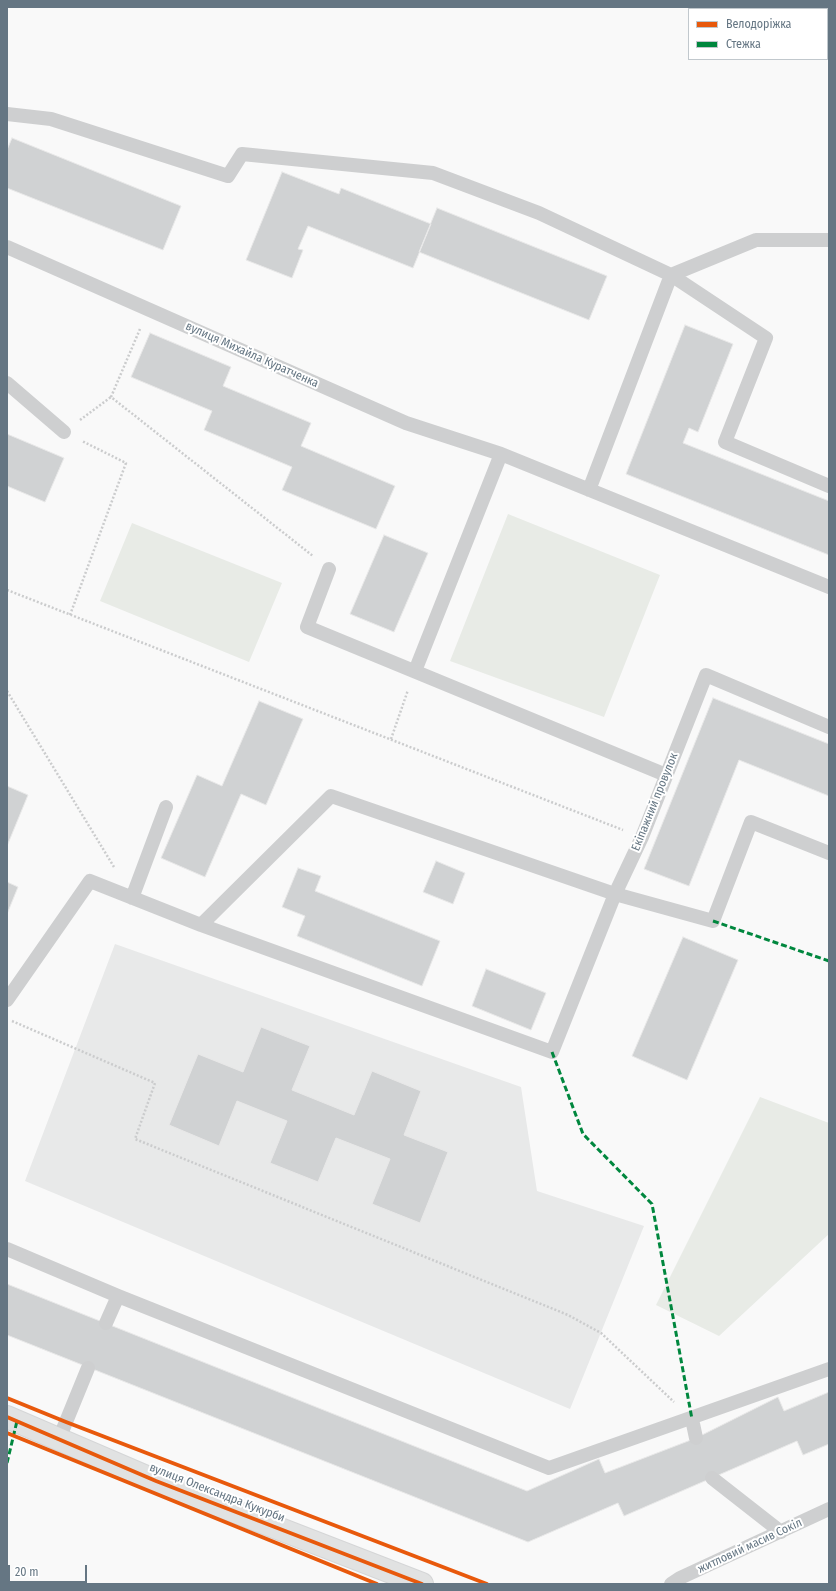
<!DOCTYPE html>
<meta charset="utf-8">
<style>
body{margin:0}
#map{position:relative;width:836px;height:1591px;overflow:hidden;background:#f9f9f9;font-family:"Fira Sans Condensed",sans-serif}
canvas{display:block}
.frame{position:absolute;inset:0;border:8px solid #657683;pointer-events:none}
.legend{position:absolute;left:688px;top:8px;width:140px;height:52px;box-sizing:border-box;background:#fff;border:1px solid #c1c8cd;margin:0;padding:5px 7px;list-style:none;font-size:12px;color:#657683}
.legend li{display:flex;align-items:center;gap:8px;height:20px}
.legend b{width:20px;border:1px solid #c1c8cd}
.scale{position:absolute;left:8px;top:1565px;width:79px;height:18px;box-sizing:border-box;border:2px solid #657683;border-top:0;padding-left:5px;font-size:12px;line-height:14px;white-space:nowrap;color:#657683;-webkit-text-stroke:3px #fff;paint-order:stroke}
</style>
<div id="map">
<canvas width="836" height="1591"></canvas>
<div class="frame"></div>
<ul class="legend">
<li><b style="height:5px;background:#e8590c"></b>Велодоріжка</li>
<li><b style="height:5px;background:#00873e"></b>Стежка</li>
</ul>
<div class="scale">20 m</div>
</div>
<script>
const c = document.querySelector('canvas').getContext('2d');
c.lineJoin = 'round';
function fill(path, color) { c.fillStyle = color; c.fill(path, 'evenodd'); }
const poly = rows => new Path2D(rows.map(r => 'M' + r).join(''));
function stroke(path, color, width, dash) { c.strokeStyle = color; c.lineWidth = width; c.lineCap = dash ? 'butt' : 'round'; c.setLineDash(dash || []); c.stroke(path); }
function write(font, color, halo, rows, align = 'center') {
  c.font = font + ' "Fira Sans Condensed",sans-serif'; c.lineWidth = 4; c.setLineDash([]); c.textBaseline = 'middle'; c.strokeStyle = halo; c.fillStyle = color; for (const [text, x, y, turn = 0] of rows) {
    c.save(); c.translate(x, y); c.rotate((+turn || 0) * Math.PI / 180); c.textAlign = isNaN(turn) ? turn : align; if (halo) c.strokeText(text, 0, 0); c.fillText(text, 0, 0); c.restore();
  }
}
fill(poly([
 [115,944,521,1087,537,1191,644,1226,570,1409,25,1181]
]), '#e8e9e9');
fill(poly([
 [508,514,660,575,604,717,450,661],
 [132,523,282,583,249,662,100,601],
 [760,1097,829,1123,829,1234,719,1336,656,1305]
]), '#e8ebe6');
const building = poly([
 [12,138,181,206,163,250,7,188,7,150,12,138],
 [282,172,339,194,341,188,431,224,413,268,308,226,298,249,303,250,292,278,246,260,282,172],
 [437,208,607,276,589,320,419,252,437,208],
 [685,325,733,344,698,432,689,428,683,443,829,501,829,555,626,474,685,325],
 [150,333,231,367,223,386,311,423,301,446,395,486,376,529,282,490,292,467,204,430,212,411,131,377,150,333],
 [7,434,64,458,45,502,7,486,7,434],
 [384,535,428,553,394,632,350,614,384,535],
 [713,698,829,744,829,796,739,760,689,886,644,869,713,698],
 [259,701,303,719,266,805,241,794,205,877,161,858,197,775,222,786,259,701],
 [7,786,28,795,7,846,7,786],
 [436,861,465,873,453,904,423,892,436,861],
 [298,868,321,876,315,891,440,941,422,986,297,936,305,916,282,907,298,868],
 [7,882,18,887,7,914,7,882],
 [683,937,738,960,687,1080,632,1056,683,937],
 [486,969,546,993,531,1030,472,1006,486,969],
 [261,1027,310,1046,292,1090,354,1115,372,1071,421,1091,404,1135,448,1152,420,1223,372,1204,390,1159,336,1138,318,1182,270,1163,287,1121,237,1101,219,1146,169,1125,198,1054,243,1072,261,1027],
 [7,1284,527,1491,599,1459,605,1473,696,1438,778,1397,784,1411,829,1392,829,1444,803,1455,797,1441,624,1516,618,1503,528,1542,7,1335,7,1284]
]);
fill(building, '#d0d2d3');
stroke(building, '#e8e8e8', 1);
const secondary = poly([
 [7,1417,156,1481,422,1584]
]);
stroke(secondary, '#d5d6d7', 24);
stroke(poly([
 [140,329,111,397,313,556],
 [80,420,111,397],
 [7,590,623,830],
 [70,615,126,463,82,441],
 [7,691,114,867],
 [391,739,408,690],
 [12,1021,155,1083,135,1139,568,1315,601,1333,674,1402]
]), '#cbcccd', 2.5, [2, 2]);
stroke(poly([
 [7,114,51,119,228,176,242,154,433,173,539,213,671,275,766,338,725,442,829,486],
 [7,247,406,423,501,454,829,587],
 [671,275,756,240,829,240],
 [7,383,64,432],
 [589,490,671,275],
 [329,569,307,627,666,775],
 [415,671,501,454],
 [132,898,166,807],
 [201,925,331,796,615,894,713,921,751,822,829,853],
 [7,1000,90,881,201,925,552,1052,615,894,642,837,706,675,829,727],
 [7,1249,118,1296,549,1468,829,1369],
 [106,1323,118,1296],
 [692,1419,696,1438],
 [59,1439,88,1368],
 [712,1478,781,1532],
 [671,1584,680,1578,829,1509]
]), '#cecfd0', 14);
stroke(secondary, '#e1e2e2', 22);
stroke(poly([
 [713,921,829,961],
 [552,1052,583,1134,652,1204,692,1419],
 [7,1463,17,1421]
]), '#00873e', 3, [6, 3]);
stroke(poly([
 [7,1398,66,1422,487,1584],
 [7,1417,156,1481,422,1584],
 [7,1433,377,1584]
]), '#e8590c', 4);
write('12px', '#657683', '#fff', [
 ["вулиця Михайла Куратченка",252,355,24],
 ["Екіпажний провулок",655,802,-68],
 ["вулиця Олександра Кукурби",217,1493,21],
 ["житловий масив Сокіл",750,1546,-25]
]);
</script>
